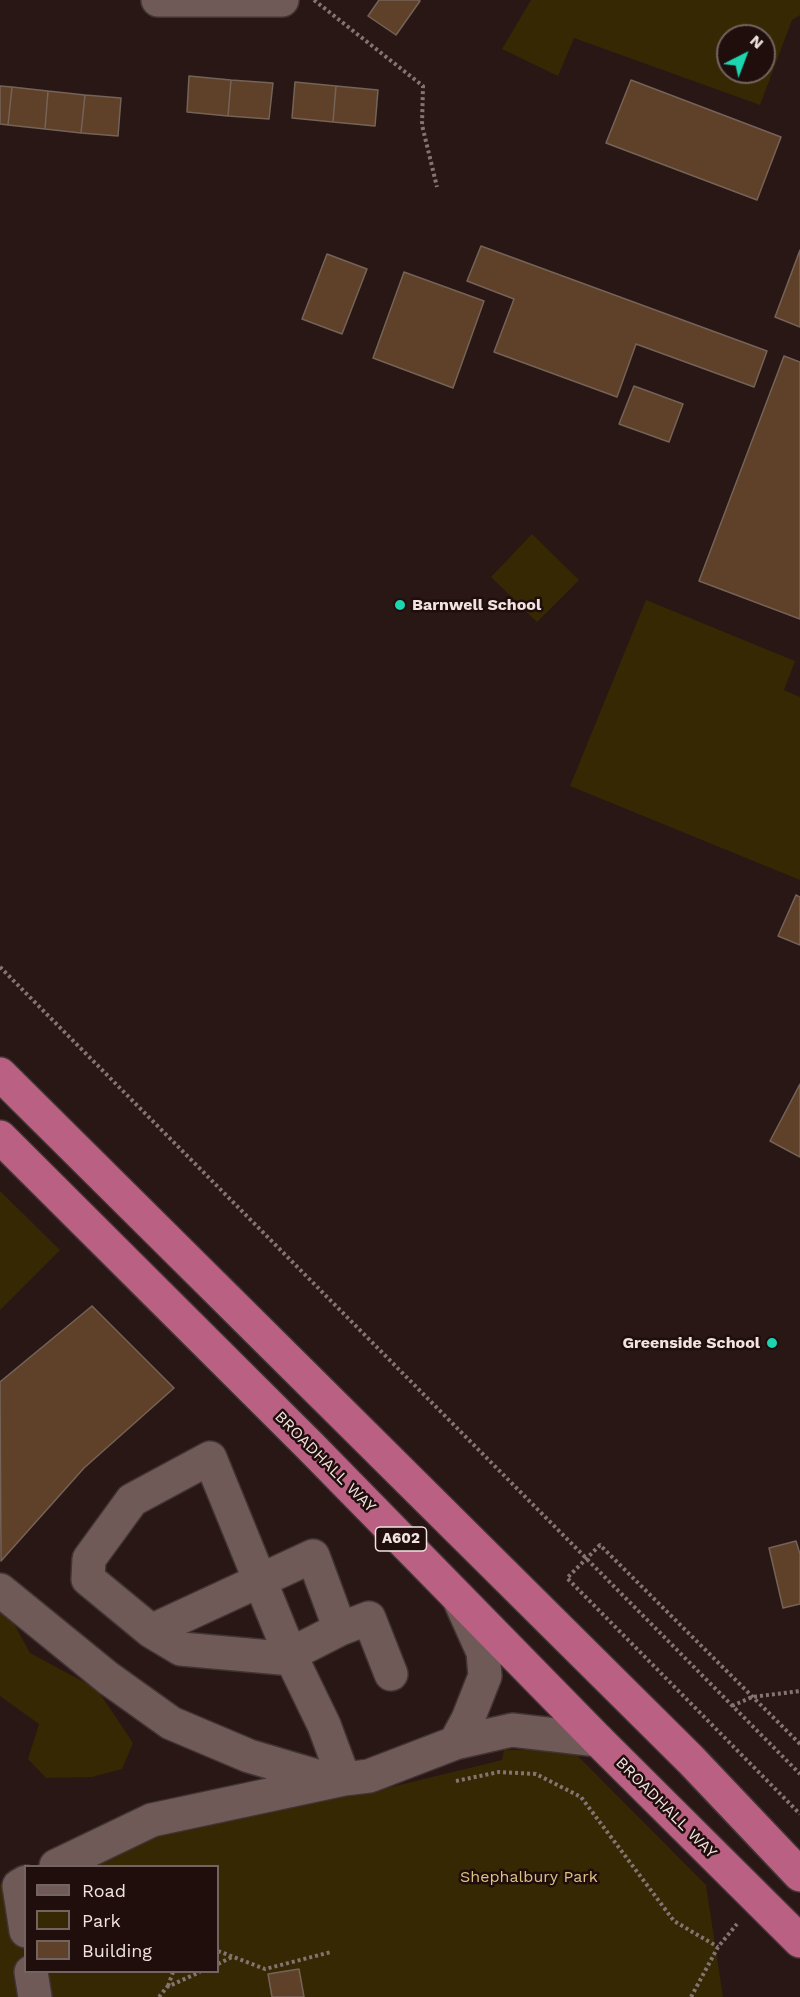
<!DOCTYPE html>
<style>
body{margin:0}
#map{position:relative;width:800px;height:1997px;overflow:hidden;background:#291715;font-family:"Work Sans",sans-serif}
canvas{display:block}
.legend{position:absolute;left:24px;top:1865px;width:195px;height:108px;box-sizing:border-box;background:#1f0e0c;border:2px solid #736361;margin:0;padding:8px 10px;list-style:none;font-size:18px;color:#f0e3e1}
.legend li{display:flex;align-items:center;gap:12px;height:30px}
.legend b{width:30px;border:2px solid #736361}
.north{position:absolute;left:716px;top:24px;width:60px;height:60px;box-sizing:border-box;background:#1f0e0c;border:2px solid #736361;border-radius:50%;rotate:42deg;font-size:16px;font-weight:700;line-height:24px;text-align:center;color:#f0e3e1}
.north::after{content:'';display:block;margin:auto;width:21px;height:27px;background:#1cd5b1;clip-path:polygon(50% 0,100% 100%,50% 72%,0 100%)}
</style>
<div id="map">
<canvas width="800" height="1997"></canvas>
<ul class="legend">
<li><b style="height:8px;background:#705a57"></b>Road</li>
<li><b style="height:16px;background:#362802"></b>Park</li>
<li><b style="height:16px;background:#5f4029"></b>Building</li>
</ul>
<div class="north">N</div>
</div>
<script>
const c = document.querySelector('canvas').getContext('2d');
c.lineJoin = 'round';
function fill(path, color) { c.fillStyle = color; c.fill(path, 'evenodd'); }
const poly = rows => new Path2D(rows.map(r => 'M' + r).join(''));
function stroke(path, color, width, dash) { c.strokeStyle = color; c.lineWidth = width; c.lineCap = dash ? 'butt' : 'round'; c.setLineDash(dash || []); c.stroke(path); }
function write(font, color, halo, rows, align = 'center') {
  c.font = font + ' "Work Sans",sans-serif'; c.lineWidth = 5; c.setLineDash([]); c.textBaseline = 'middle'; c.strokeStyle = halo; c.fillStyle = color; for (const [text, x, y, turn = 0] of rows) {
    c.save(); c.translate(x, y); c.rotate((+turn || 0) * Math.PI / 180); c.textAlign = isNaN(turn) ? turn : align; if (halo) c.strokeText(text, 0, 0); c.fillText(text, 0, 0); c.restore();
  }
}
fill(poly([
 [531,0,800,0,800,15,792,20,760,105,574,38,558,76,502,49],
 [728,36,764,36,764,72,728,72],
 [532,534,579,580,537,622,491,577],
 [646,600,795,661,784,690,800,697,800,880,570,786],
 [0,1191,60,1250,0,1310],
 [0,1598,30,1653,97,1689,133,1743,122,1769,92,1777,46,1778,28,1759,39,1724,0,1696],
 [566,1744,706,1885,723,1997,0,1997,0,1884,25,1871,26,1972,218,1972,218,1866,35,1866,64,1852,258,1811,383,1789,502,1760,504,1750,544,1750]
]), '#362802');
const building = poly([
 [379,0,418,0,420,1,396,35,368,16,379,0],
 [189,76,231,80,228,116,187,112,189,76],
 [231,80,273,83,269,119,228,116,231,80],
 [631,80,781,137,757,200,606,143,631,80],
 [295,82,336,86,333,122,292,118,295,82],
 [0,86,12,87,8,125,0,124,0,86],
 [336,86,378,90,375,126,333,122,336,86],
 [12,87,48,91,45,129,8,125,12,87],
 [48,91,85,95,81,133,45,129,48,91],
 [85,95,121,98,118,136,81,133,85,95],
 [481,246,767,351,754,387,636,344,617,397,494,352,514,299,467,281,481,246],
 [800,250,800,327,775,317,800,250],
 [327,254,367,269,342,334,302,319,327,254],
 [404,272,484,301,453,388,373,358,404,272],
 [784,356,800,362,800,619,699,581,784,356],
 [634,386,683,404,669,442,619,424,634,386],
 [796,895,800,897,800,945,778,936,796,895],
 [800,1084,800,1157,770,1141,800,1084],
 [92,1306,174,1388,84,1468,1,1561,0,1382,92,1306],
 [796,1541,800,1554,800,1604,783,1608,769,1548,796,1541],
 [299,1969,304,1997,272,1997,268,1974,299,1969]
]);
fill(building, '#5f4029');
stroke(building, '#756357', 1.5);
const minor = poly([
 [158,0,282,0],
 [0,1590,108,1678,171,1723,249,1756,330,1780],
 [460,1601,483,1652,485,1676,468,1719,455,1743,512,1730,598,1740],
 [151,1631,313,1556,340,1629,369,1618,391,1674],
 [291,1654,340,1629],
 [292,1659,181,1649,151,1631,88,1579,89,1559,132,1500,210,1458,292,1659,324,1725,344,1779],
 [56,1866,152,1820,344,1779,369,1776,455,1743],
 [26,1882,19,1886,26,1931],
 [31,1972,35,1997]
]);
const highway = poly([
 [0,1074,691,1760,800,1875],
 [0,1137,310,1446,598,1740,800,1941]
]);
stroke(minor, '#413434', 36);
stroke(highway, '#413434', 36);
stroke(poly([
 [314,0,423,86,422,125,437,187],
 [0,967,800,1774],
 [732,1706,752,1697,800,1691],
 [800,1744,600,1545,567,1578,800,1814],
 [456,1781,499,1772,536,1774,581,1797,674,1921,718,1947],
 [218,1951,265,1969,331,1952],
 [218,1964,232,1957],
 [168,1986,173,1972],
 [159,1997,167,1987,200,1972],
 [691,1997,718,1947,737,1924]
]), '#837472', 4, [3, 3]);
stroke(minor, '#705a57', 33);
stroke(highway, '#ba6082', 33);
for (const [x, y, r, color] of [
 [400,605,6,"#1cd5b1"],
 [772,1343,6,"#1cd5b1"]
]) { const dot = new Path2D(); dot.arc(x, y, r, 0, 2 * Math.PI); c.fillStyle = color; c.fill(dot); stroke(dot, '#1f0e0c', 2); }
for (const [x, y, w] of [
 [401,1539,51]
]) { const box = new Path2D(); box.roundRect(x - w / 2, y - 12, w, 24, 4.5); c.fillStyle = '#1f0e0c'; c.fill(box); stroke(box, '#f0e3e1', 1.5); }
write('bold 15px', '#f0e3e1', null, [
 ["A602",401,1539]
]);
write('bold 16px', '#f0e3e1', '#1f0e0c', [
 ["Barnwell School",412,605],
 ["Greenside School",760,1343,"right"]
], 'left');
write('16px', '#f0e3e1', '#1f0e0c', [
 ["BROADHALL WAY",325,1462,45],
 ["BROADHALL WAY",666,1808,45]
]);
write('16px', '#dec283', '#1f0e0c', [
 ["Shephalbury Park",529,1877]
]);
</script>
